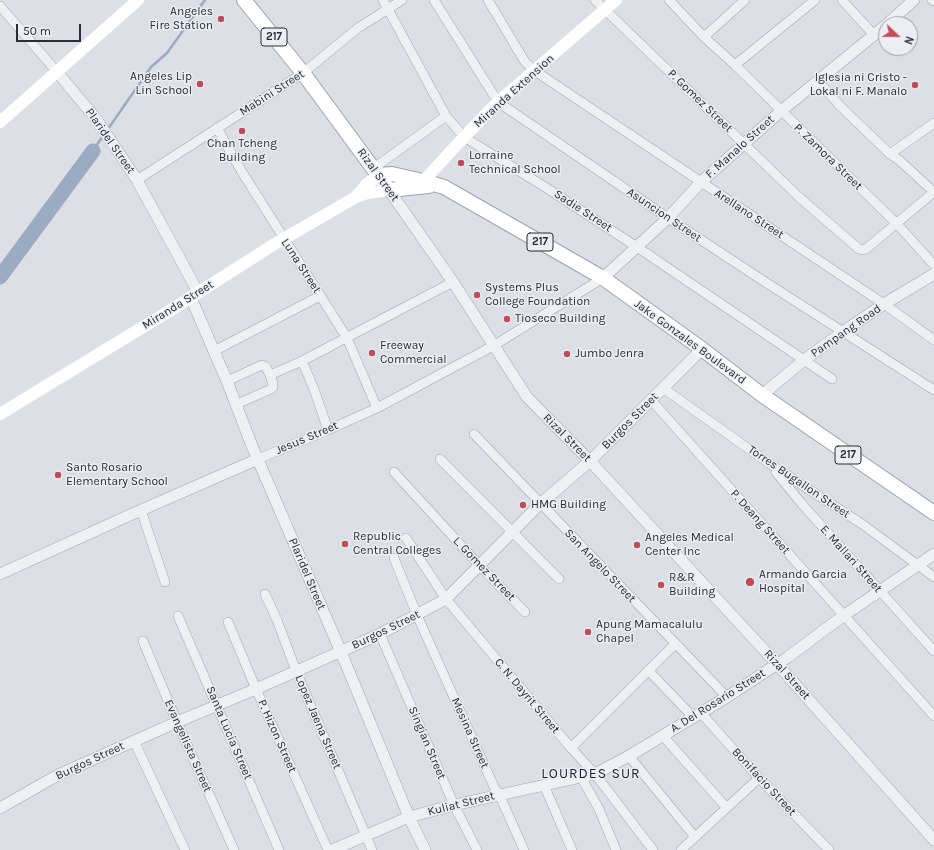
<!DOCTYPE html>
<style>
body{margin:0}
#map{position:relative;width:934px;height:850px;overflow:hidden;background:#dcdfe5;font-family:Karla,sans-serif}
canvas{display:block}
.north{position:absolute;left:878px;top:16px;width:40px;height:40px;box-sizing:border-box;background:#ebeef3;border:1px solid #9da1a9;border-radius:50%;rotate:112deg;font-size:11px;font-weight:700;line-height:16px;text-align:center;color:#282d39}
.north::after{content:'';display:block;margin:auto;width:14px;height:18px;background:#bf4c57;clip-path:polygon(50% 0,100% 100%,50% 72%,0 100%)}
.scale{position:absolute;left:16px;top:24px;width:65px;height:18px;box-sizing:border-box;border:2px solid #282d39;border-top:0;padding-left:5px;font-size:12px;line-height:14px;white-space:nowrap;color:#282d39;-webkit-text-stroke:3px #ebeef3;paint-order:stroke}
</style>
<div id="map">
<canvas width="934" height="850"></canvas>
<div class="north">N</div>
<div class="scale">50 m</div>
</div>
<script>
const c = document.querySelector('canvas').getContext('2d');
c.lineJoin = 'round';
const poly = rows => new Path2D(rows.map(r => 'M' + r).join(''));
function stroke(path, color, width, dash) { c.strokeStyle = color; c.lineWidth = width; c.lineCap = dash ? 'butt' : 'round'; c.setLineDash(dash || []); c.stroke(path); }
function write(font, color, halo, rows, align = 'center') {
  c.font = font + ' Karla,sans-serif'; c.lineWidth = 3; c.setLineDash([]); c.textBaseline = 'middle'; c.strokeStyle = halo; c.fillStyle = color; for (const [text, x, y, turn = 0] of rows) {
    c.save(); c.translate(x, y); c.rotate((+turn || 0) * Math.PI / 180); c.textAlign = isNaN(turn) ? turn : align; if (halo) c.strokeText(text, 0, 0); c.fillText(text, 0, 0); c.restore();
  }
}
stroke(poly([
 [108,129,151,67,167,53,205,0],
 [93,151,104,134]
]), '#9aabc2', 2.5);
stroke(poly([
 [0,277,93,151]
]), '#9aabc2', 15);
const minor = poly([
 [383,0,446,116,464,137,545,187,637,247,832,379],
 [434,0,498,102,668,218,759,278,934,390],
 [488,0,525,62,535,71,884,304,934,340],
 [595,0,800,198,859,249,862,250,866,249,934,192],
 [669,0,704,37,735,65,896,223,934,265],
 [842,0,874,35],
 [932,0,934,1],
 [0,6,57,72],
 [704,37,745,0],
 [735,65,815,0],
 [818,81,841,107,890,154],
 [217,128,242,172,347,338,377,408],
 [374,168,446,116],
 [137,180,303,73,358,28,402,0],
 [934,192,899,160,890,154,934,123],
 [214,351,320,296],
 [302,361,314,389,328,430],
 [270,375,302,361,453,282],
 [227,381,262,365,266,367,270,375,273,384,273,387,271,389,237,404],
 [663,388,770,464,862,524,934,577],
 [651,400,934,716],
 [474,434,727,697],
 [258,459,328,430,377,408,493,346,603,278],
 [440,459,559,579],
 [394,472,480,566,525,612],
 [776,472,801,503,934,651],
 [141,510,165,582],
 [406,538,446,599,571,748,595,774,653,850],
 [394,558,417,615,495,789,499,794,524,850],
 [265,594,277,620,296,671,372,850],
 [178,616,279,850],
 [228,622,256,689,328,850],
 [380,634,454,805,477,850],
 [143,641,177,722,234,850],
 [648,670,693,717],
 [701,713,759,778,829,850],
 [663,736,726,807],
 [134,741,185,850],
 [571,748,675,644],
 [629,756,695,837],
 [581,777,599,809,616,850],
 [544,785,572,850],
 [681,850,759,778]
]);
const tertiary = poly([
 [887,24,914,0],
 [57,72,97,120,137,180,198,292],
 [389,190,453,282,527,397,590,461,777,664,934,840],
 [603,278,668,218,701,182,781,111,886,25],
 [191,298,227,381,252,446,341,652,409,817,425,850],
 [762,395,804,360,844,331,884,304,934,274],
 [0,574,130,515,258,459],
 [0,808,58,775,177,722,256,689,380,634,446,599,540,504,590,461,702,349],
 [332,850,409,817,454,805,595,774,629,756,727,697,788,657,843,616,934,554]
]);
const primary = poly([
 [244,0,303,73,389,190,429,186],
 [379,175,392,174,423,181,444,187,603,278,702,349,762,395,934,513]
]);
stroke(minor, '#a2a6ae', 10);
stroke(tertiary, '#a2a6ae', 12);
stroke(primary, '#9da3af', 16);
stroke(minor, '#eef0f3', 9);
stroke(tertiary, '#eef0f3', 11);
stroke(poly([
 [0,122,138,0],
 [418,187,464,137,498,102,616,0],
 [356,197,367,184,379,175],
 [0,414,171,310,273,245,356,197,367,193,389,190]
]), '#fff', 12);
stroke(primary, '#fff', 14);
for (const [x, y, r, color] of [
 [221,19,4,"#bf4c57"],
 [200,84,4,"#bf4c57"],
 [915,85,4,"#bf4c57"],
 [242,131,4,"#bf4c57"],
 [461,163,4,"#bf4c57"],
 [477,295,4,"#bf4c57"],
 [507,319,4,"#bf4c57"],
 [372,353,4,"#bf4c57"],
 [567,354,4,"#bf4c57"],
 [58,475,4,"#bf4c57"],
 [523,505,4,"#bf4c57"],
 [345,544,4,"#bf4c57"],
 [637,545,4,"#bf4c57"],
 [750,582,5,"#bf4c57"],
 [661,585,4,"#bf4c57"],
 [588,632,4,"#bf4c57"]
]) { const dot = new Path2D(); dot.arc(x, y, r, 0, 2 * Math.PI); c.fillStyle = color; c.fill(dot); stroke(dot, '#ebeef3', 1.5); }
for (const [x, y, w] of [
 [274,37,26],
 [540,242,26],
 [848,455,26]
]) { const box = new Path2D(); box.roundRect(x - w / 2, y - 9, w, 18, 3); c.fillStyle = '#ebeef3'; c.fill(box); stroke(box, '#282d39', 1); }
write('bold 11px', '#282d39', null, [
 ["217",274,37],
 ["217",540,242],
 ["217",848,455]
]);
write('12px', '#282d39', '#ebeef3', [
 ["Angeles",213,12,"right"],
 ["Fire Station",213,26,"right"],
 ["Angeles Lip",192,77,"right"],
 ["Lin School",192,91,"right"],
 ["Iglesia ni Cristo -",907,78,"right"],
 ["Lokal ni F. Manalo",907,92,"right"],
 ["Chan Tcheng",242,144,"center"],
 ["Building",242,158,"center"],
 ["Lorraine",469,156],
 ["Technical School",469,170],
 ["Systems Plus",485,288],
 ["College Foundation",485,302],
 ["Tioseco Building",515,319],
 ["Freeway",380,346],
 ["Commercial",380,360],
 ["Jumbo Jenra",575,354],
 ["Santo Rosario",66,468],
 ["Elementary School",66,482],
 ["HMG Building",531,505],
 ["Republic",353,537],
 ["Central Colleges",353,551],
 ["Angeles Medical",645,538],
 ["Center Inc",645,552],
 ["Armando Garcia",759,575],
 ["Hospital",759,589],
 ["R&R",669,578],
 ["Building",669,592],
 ["Apung Mamacalulu",596,625],
 ["Chapel",596,639]
], 'left');
write('12px', '#282d39', '#ebeef3', [
 ["Miranda Extension",514,91,-42],
 ["Mabini Street",272,93,-33],
 ["P. Gomez Street",700,101,44],
 ["Plaridel Street",110,141,55],
 ["F. Manalo Street",740,147,-42],
 ["P. Zamora Street",828,157,44],
 ["Rizal Street",378,175,54],
 ["Sadie Street",583,211,33],
 ["Arellano Street",749,214,33],
 ["Asuncion Street",664,215,34],
 ["Luna Street",301,266,57],
 ["Miranda Street",178,305,-32],
 ["Pampang Road",846,331,-35],
 ["Jake Gonzales Boulevard",690,342,36],
 ["Burgos Street",630,421,-45],
 ["Jesus Street",307,438,-23],
 ["Rizal Street",567,438,45],
 ["Torres Bugallon Street",799,482,34],
 ["P. Deang Street",760,522,48],
 ["E. Mallari Street",851,559,48],
 ["San Angelo Street",600,566,46],
 ["L. Gomez Street",484,569,46],
 ["Plaridel Street",307,574,67],
 ["Burgos Street",386,630,-26],
 ["Rizal Street",787,675,48],
 ["C. N. Dayrit Street",527,696,50],
 ["A. Del Rosario Street",718,701,-32],
 ["Lopez Jaena Street",318,722,67],
 ["Santa Lucia Street",229,733,67],
 ["Mesina Street",470,733,66],
 ["P. Hizon Street",277,736,66],
 ["Singian Street",427,743,67],
 ["Evangelista Street",188,746,66],
 ["Burgos Street",90,761,-25],
 ["Bonifacio Street",764,782,47],
 ["Kuliat Street",461,804,-14]
]);
c.letterSpacing = '1px';
write('14px', '#1a1e2a', '#ebeef3', [
 ["LOURDES SUR",591,774]
]);
c.letterSpacing = '0px';
</script>
